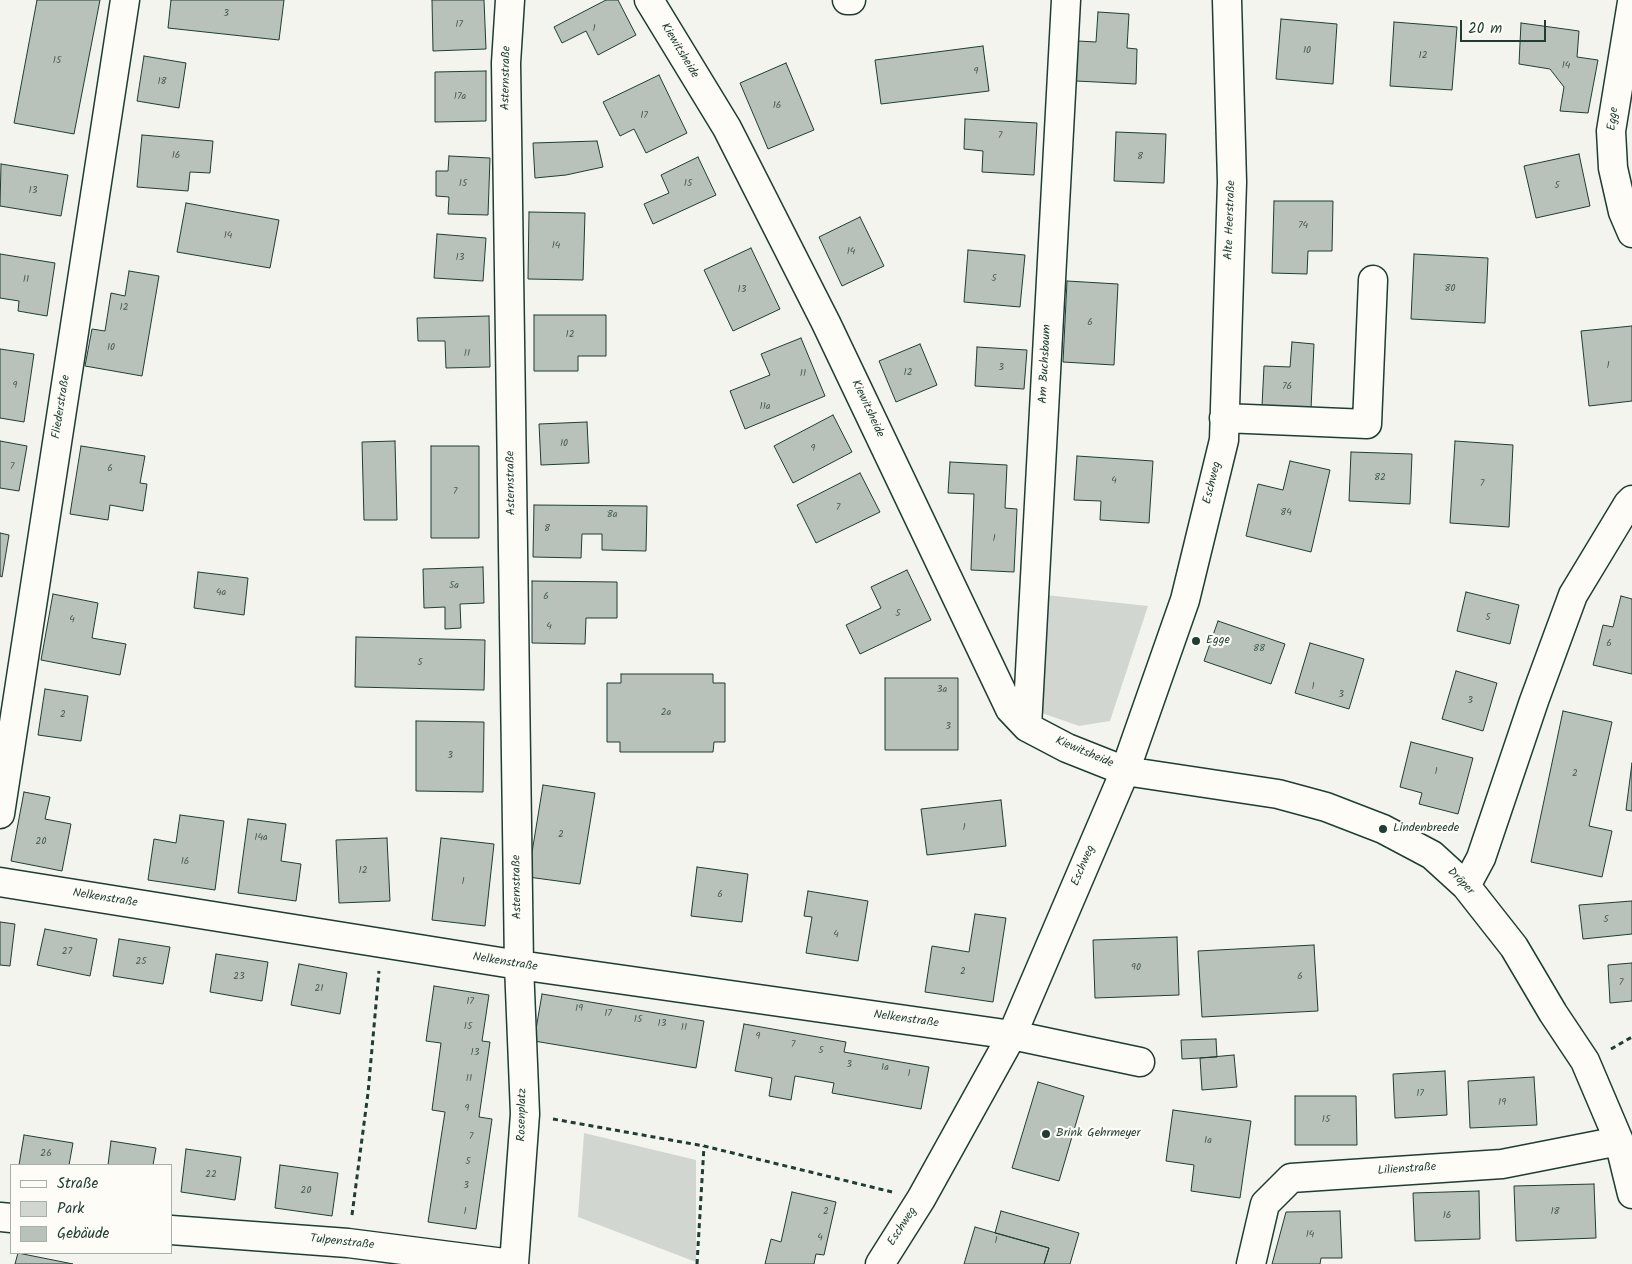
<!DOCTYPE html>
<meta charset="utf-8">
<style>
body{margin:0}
#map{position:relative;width:1632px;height:1264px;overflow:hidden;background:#f4f4ef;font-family:Kalam,sans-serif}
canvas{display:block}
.legend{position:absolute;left:10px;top:1164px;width:162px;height:90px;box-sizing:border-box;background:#fdfcf7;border:1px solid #a4b0a9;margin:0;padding:6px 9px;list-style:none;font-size:15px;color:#1f3d34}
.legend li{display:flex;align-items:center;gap:10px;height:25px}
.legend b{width:25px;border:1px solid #a4b0a9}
.scale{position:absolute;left:1460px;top:20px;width:86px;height:22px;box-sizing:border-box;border:2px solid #1f3d34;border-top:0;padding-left:6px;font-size:15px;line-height:18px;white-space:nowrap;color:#1f3d34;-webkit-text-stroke:4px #fdfcf7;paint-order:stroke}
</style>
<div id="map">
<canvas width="1632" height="1264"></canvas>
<ul class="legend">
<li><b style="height:6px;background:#fdfcf7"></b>Straße</li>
<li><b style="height:14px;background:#d1d6d1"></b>Park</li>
<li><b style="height:14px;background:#b9c1bb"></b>Gebäude</li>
</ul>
<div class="scale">20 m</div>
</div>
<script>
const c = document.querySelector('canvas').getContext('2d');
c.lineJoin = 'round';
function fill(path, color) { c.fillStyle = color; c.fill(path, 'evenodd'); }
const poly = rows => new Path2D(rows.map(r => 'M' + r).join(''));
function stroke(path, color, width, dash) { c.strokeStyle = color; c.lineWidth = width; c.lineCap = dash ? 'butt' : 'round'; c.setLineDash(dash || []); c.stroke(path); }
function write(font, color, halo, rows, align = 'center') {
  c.font = font + ' Kalam,sans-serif'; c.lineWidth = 4.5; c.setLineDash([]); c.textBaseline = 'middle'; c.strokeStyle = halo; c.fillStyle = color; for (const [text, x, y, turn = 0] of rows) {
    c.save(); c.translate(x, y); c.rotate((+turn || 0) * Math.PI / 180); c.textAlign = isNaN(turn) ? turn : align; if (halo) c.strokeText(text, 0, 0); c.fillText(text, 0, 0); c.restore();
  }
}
fill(poly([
 [1046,595,1148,606,1110,721,1079,726,1042,713],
 [584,1133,696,1160,696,1262,578,1217]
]), '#d1d6d1');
const building = poly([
 [37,0,100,0,74,134,14,123,37,0],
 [171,0,284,0,279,40,168,28,171,0],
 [432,0,484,0,486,49,433,51,432,0],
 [606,0,618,0,636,35,598,55,586,31,562,43,554,27,606,0],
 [1098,12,1129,14,1127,48,1137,49,1136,84,1076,81,1078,41,1096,42,1098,12],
 [1281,19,1337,24,1333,84,1276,79,1281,19],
 [1394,22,1457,27,1452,90,1390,86,1394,22],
 [1521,23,1579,31,1577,57,1598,60,1588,113,1560,111,1564,87,1550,69,1519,64,1521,23],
 [983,46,989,91,881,104,875,60,983,46],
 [144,56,186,63,179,108,137,101,144,56],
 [786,63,814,130,768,149,740,83,786,63],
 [486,71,486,121,435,122,435,72,486,71],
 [659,75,687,133,646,153,634,129,620,136,603,102,659,75],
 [965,119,1037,123,1034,175,982,172,983,151,964,149,965,119],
 [1116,132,1166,134,1164,183,1114,181,1116,132],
 [142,135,213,141,210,173,190,172,188,191,137,187,142,135],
 [597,141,603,167,566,175,535,178,533,143,597,141],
 [1579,154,1590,206,1536,218,1524,166,1579,154],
 [449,156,490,158,488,215,448,214,449,197,436,196,436,171,448,171,449,156],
 [698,157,716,195,653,224,644,204,669,193,661,175,698,157],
 [1,164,68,175,61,216,0,206,1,164],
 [1274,201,1333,201,1332,251,1308,251,1307,274,1272,273,1274,201],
 [186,203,279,220,270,268,177,252,186,203],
 [529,212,585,213,583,280,528,279,529,212],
 [860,217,884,266,842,286,819,237,860,217],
 [437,234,486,238,483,281,434,278,437,234],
 [751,248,780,309,733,331,704,270,751,248],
 [968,250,1025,255,1020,307,964,302,968,250],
 [0,254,55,263,47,316,18,311,19,301,0,298,0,254],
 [1414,254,1488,258,1485,323,1411,319,1414,254],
 [129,271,159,276,142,376,85,366,92,329,105,331,111,293,125,296,129,271],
 [1067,281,1118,284,1114,365,1063,362,1067,281],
 [534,315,606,315,606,356,578,356,578,371,534,371,534,315],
 [489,316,490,367,446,368,445,341,418,341,417,318,489,316],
 [1632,326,1632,401,1589,406,1581,331,1632,326],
 [801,338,825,396,745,429,730,391,770,375,761,354,801,338],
 [1292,342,1314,344,1311,409,1262,406,1264,366,1290,367,1292,342],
 [920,344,937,385,896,402,879,361,920,344],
 [977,347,1027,350,1024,389,975,386,977,347],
 [0,349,34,354,24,422,0,418,0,349],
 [833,415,852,452,793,483,774,446,833,415],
 [587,422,589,463,541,465,539,424,587,422],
 [0,441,27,446,19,491,0,488,0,441],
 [395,441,397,520,364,520,362,442,395,441],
 [1455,441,1513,445,1509,527,1450,523,1455,441],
 [81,446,145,456,140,483,147,484,143,511,110,505,108,520,70,514,81,446],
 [431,446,479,446,479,538,431,538,431,446],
 [1351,452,1412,454,1410,504,1349,501,1351,452],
 [1077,456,1153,461,1149,523,1100,520,1101,501,1074,500,1077,456],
 [1290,461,1330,470,1311,552,1246,536,1258,484,1283,490,1290,461],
 [950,462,1007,465,1005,508,1017,509,1014,572,971,570,974,494,948,493,950,462],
 [860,473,880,512,816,543,797,505,860,473],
 [534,505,647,506,646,551,602,550,602,534,582,534,581,558,533,557,534,505],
 [0,533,9,535,2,577,0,576,0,533],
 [483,567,484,603,460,604,461,628,445,629,445,607,424,608,423,569,483,567],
 [907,570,931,620,860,654,846,625,881,608,871,587,907,570],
 [198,572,248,578,244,615,194,608,198,572],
 [532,581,617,582,617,618,586,618,585,644,532,643,532,581],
 [1466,592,1519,605,1510,644,1457,631,1466,592],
 [53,594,98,603,92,638,126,644,120,675,41,660,53,594],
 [1621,596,1632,599,1632,674,1593,665,1603,625,1613,627,1621,596],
 [1218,621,1285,644,1271,684,1204,661,1218,621],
 [356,637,485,640,484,690,355,687,356,637],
 [1310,643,1364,659,1349,709,1295,693,1310,643],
 [1456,671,1497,683,1483,731,1442,719,1456,671],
 [621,674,713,674,713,683,725,683,725,742,714,742,713,752,620,752,620,742,607,742,607,683,621,683,621,674],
 [885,678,958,678,958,750,885,750,885,678],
 [45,689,88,696,81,741,38,735,45,689],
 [1563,711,1612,722,1589,826,1612,831,1602,877,1531,862,1563,711],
 [416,721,484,722,483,792,416,791,416,721],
 [1411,742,1473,758,1458,814,1419,804,1422,793,1400,787,1411,742],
 [1632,763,1632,811,1626,810,1632,763],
 [543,785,595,793,580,884,528,877,543,785],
 [24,792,50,797,45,819,71,824,62,871,11,861,24,792],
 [1001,800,1006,846,927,855,921,809,1001,800],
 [180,815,224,821,215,890,148,880,154,839,176,843,180,815],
 [248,819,286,824,281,861,301,864,296,901,238,893,248,819],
 [387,838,390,901,339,903,336,840,387,838],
 [441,838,494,844,485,926,432,920,441,838],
 [697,867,748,874,742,922,691,916,697,867],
 [808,891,868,901,858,961,806,953,812,917,804,916,808,891],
 [1632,901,1632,934,1583,939,1579,905,1632,901],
 [975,914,1006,918,993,1002,925,992,932,946,969,952,975,914],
 [0,922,15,924,10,966,0,965,0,922],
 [45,929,97,939,90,976,37,965,45,929],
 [1177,937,1179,995,1095,998,1093,940,1177,937],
 [119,939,170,947,163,984,113,976,119,939],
 [1314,945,1318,1011,1202,1017,1198,951,1314,945],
 [216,954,268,962,262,1001,210,992,216,954],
 [1632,963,1632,1001,1610,1003,1608,965,1632,963],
 [299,964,347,973,340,1014,291,1005,299,964],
 [434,986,489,995,482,1041,490,1042,479,1117,492,1119,476,1229,428,1222,445,1112,432,1110,441,1043,426,1041,434,986],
 [542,994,704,1021,696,1068,534,1041,542,994],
 [744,1024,846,1042,844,1052,929,1067,921,1109,832,1093,834,1083,795,1076,791,1100,769,1096,772,1078,735,1071,744,1024],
 [1216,1039,1217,1057,1182,1059,1181,1040,1216,1039],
 [1234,1055,1237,1087,1202,1090,1200,1058,1234,1055],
 [1445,1071,1447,1115,1395,1118,1393,1074,1445,1071],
 [1534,1077,1537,1125,1470,1128,1468,1081,1534,1077],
 [1038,1082,1084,1096,1059,1181,1012,1168,1038,1082],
 [1295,1096,1356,1096,1357,1145,1295,1145,1295,1096],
 [1173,1110,1251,1121,1240,1198,1191,1191,1194,1165,1166,1161,1173,1110],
 [24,1135,73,1143,69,1165,19,1165,24,1135],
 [111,1141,156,1148,153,1165,108,1165,111,1141],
 [186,1149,241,1157,235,1200,181,1192,186,1149],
 [280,1165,338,1173,332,1216,275,1208,280,1165],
 [1594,1184,1596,1238,1516,1241,1514,1186,1594,1184],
 [1479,1191,1480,1239,1415,1241,1413,1193,1479,1191],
 [792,1192,836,1202,824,1255,816,1254,814,1264,765,1264,771,1239,781,1242,792,1192],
 [1001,1211,1079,1233,1070,1264,1044,1264,1049,1248,995,1233,1001,1211],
 [1340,1211,1342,1258,1321,1258,1320,1264,1272,1264,1286,1212,1340,1211],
 [975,1227,1049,1248,1044,1264,964,1264,975,1227],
 [18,1253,73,1264,15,1264,18,1253]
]);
fill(building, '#b9c1bb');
stroke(building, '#1f3d34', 1);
const minor = poly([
 [510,0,506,63,519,965,525,1114,514,1264],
 [649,0,727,128,826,323,1010,709,1027,727,1067,748,1125,771,1278,794,1326,807,1383,829,1432,855,1466,886,1514,947,1553,1013,1585,1061,1619,1141,1632,1194],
 [847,0,851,0],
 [1632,2,1611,131,1613,168,1623,212,1632,233],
 [1224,418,1367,424,1373,280],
 [1027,727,1066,0],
 [0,814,125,0],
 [0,882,519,965,1012,1035,1140,1062],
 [1466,886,1481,858,1534,701,1573,595,1628,504,1632,500],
 [0,1217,11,1218],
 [171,1230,348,1243,512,1264],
 [880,1264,921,1199,1012,1035,1125,771,1185,600,1224,440,1232,182,1227,0],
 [1251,1264,1265,1204,1291,1178,1502,1164,1619,1141]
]);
stroke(minor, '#1f3d34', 31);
stroke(poly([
 [1611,1049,1632,1037],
 [553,1119,704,1146,892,1192],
 [352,1215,368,1093,379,971],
 [697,1264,704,1146]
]), '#1f3d34', 3, [5, 4]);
stroke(minor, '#fdfcf7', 28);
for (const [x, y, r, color] of [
 [1196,641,5,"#1f3d34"],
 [1383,829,5,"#1f3d34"],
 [1046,1134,5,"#1f3d34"]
]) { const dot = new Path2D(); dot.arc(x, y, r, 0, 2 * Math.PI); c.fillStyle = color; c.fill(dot); stroke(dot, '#fdfcf7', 2); }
write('10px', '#465e56', null, [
 ["3",226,14],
 ["17",459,25],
 ["1",594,29],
 ["10",1307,51],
 ["12",1423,56],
 ["15",57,61],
 ["14",1566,66],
 ["9",976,72],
 ["18",162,82],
 ["17a",460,97],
 ["16",777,106],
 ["17",644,116],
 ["7",1000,136],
 ["16",176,156],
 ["8",1140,157],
 ["15",463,184],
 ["15",688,184],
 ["5",1557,186],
 ["13",33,191],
 ["74",1303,226],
 ["14",228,236],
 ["14",556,246],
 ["14",851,252],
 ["13",460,258],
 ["5",994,279],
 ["11",26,280],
 ["80",1450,289],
 ["13",742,290],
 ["12",124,308],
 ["6",1090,323],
 ["12",570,335],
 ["10",111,348],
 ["11",467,354],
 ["1",1608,366],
 ["3",1001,368],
 ["12",908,373],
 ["11",803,374],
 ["9",15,386],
 ["76",1287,387],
 ["11a",765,407],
 ["10",564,444],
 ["9",813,449],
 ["7",12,467],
 ["6",110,469],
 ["82",1380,478],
 ["4",1114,481],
 ["7",1482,484],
 ["7",455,492],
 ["7",838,508],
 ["84",1286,513],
 ["8a",612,515],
 ["8",547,529],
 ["1",994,539],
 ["5a",454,586],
 ["4a",221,593],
 ["6",546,597],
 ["5",898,614],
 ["5",1488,618],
 ["4",72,620],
 ["4",549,627],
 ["6",1609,644],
 ["88",1259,649],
 ["5",420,663],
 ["1",1313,687],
 ["3a",942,690],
 ["3",1341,695],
 ["3",1470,701],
 ["2a",666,713],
 ["2",63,715],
 ["3",948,727],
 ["3",450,756],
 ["1",1436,772],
 ["2",1575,774],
 ["1",964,828],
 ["2",561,835],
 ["14a",261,838],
 ["20",41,842],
 ["16",185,862],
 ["12",363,871],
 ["1",463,882],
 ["6",720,895],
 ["5",1606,920],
 ["4",836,935],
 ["27",67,952],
 ["25",141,962],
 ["90",1136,968],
 ["2",963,972],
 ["23",239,977],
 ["6",1300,977],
 ["7",1621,983],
 ["21",319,989],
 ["17",470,1002],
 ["19",579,1009],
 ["17",608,1014],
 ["15",638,1020],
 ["13",662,1024],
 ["15",468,1027],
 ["11",684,1028],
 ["9",758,1037],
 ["7",793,1045],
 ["5",821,1051],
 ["13",475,1053],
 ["3",849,1065],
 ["1a",885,1068],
 ["1",909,1074],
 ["11",469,1079],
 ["17",1420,1094],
 ["19",1502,1103],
 ["9",467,1109],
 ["15",1326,1120],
 ["7",471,1137],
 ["1a",1208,1141],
 ["26",46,1154],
 ["5",468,1162],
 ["22",211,1175],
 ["3",466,1186],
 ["20",306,1191],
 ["1",465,1212],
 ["2",826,1212],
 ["18",1555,1212],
 ["16",1447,1216],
 ["14",1310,1235],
 ["4",820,1238],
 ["1",996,1241]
]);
write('12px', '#1f3d34', '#fdfcf7', [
 ["Kiewitsheide",679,51,59],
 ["Asternstraße",507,78,-89],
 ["Egge",1614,119,-83],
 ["Alte Heerstraße",1231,220,-88],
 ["Am Buchsbaum",1046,364,-87],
 ["Fliederstraße",62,407,-81],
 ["Kiewitsheide",867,409,65],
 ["Asternstraße",512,483,-91],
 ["Eschweg",1213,483,-76],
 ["Kiewitsheide",1084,753,23],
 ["Eschweg",1084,866,-67],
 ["Dröper",1460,882,46],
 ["Asternstraße",518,887,-91],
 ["Nelkenstraße",105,899,9],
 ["Nelkenstraße",505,963,9],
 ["Nelkenstraße",906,1020,8],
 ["Rosenplatz",523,1115,-89],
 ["Lilienstraße",1407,1170,-4],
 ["Eschweg",903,1227,-57],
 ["Tulpenstraße",342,1243,6]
]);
write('12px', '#1f3d34', '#fdfcf7', [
 ["Egge",1206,641],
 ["Lindenbreede",1393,829],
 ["Brink Gehrmeyer",1056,1134]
], 'left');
</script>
